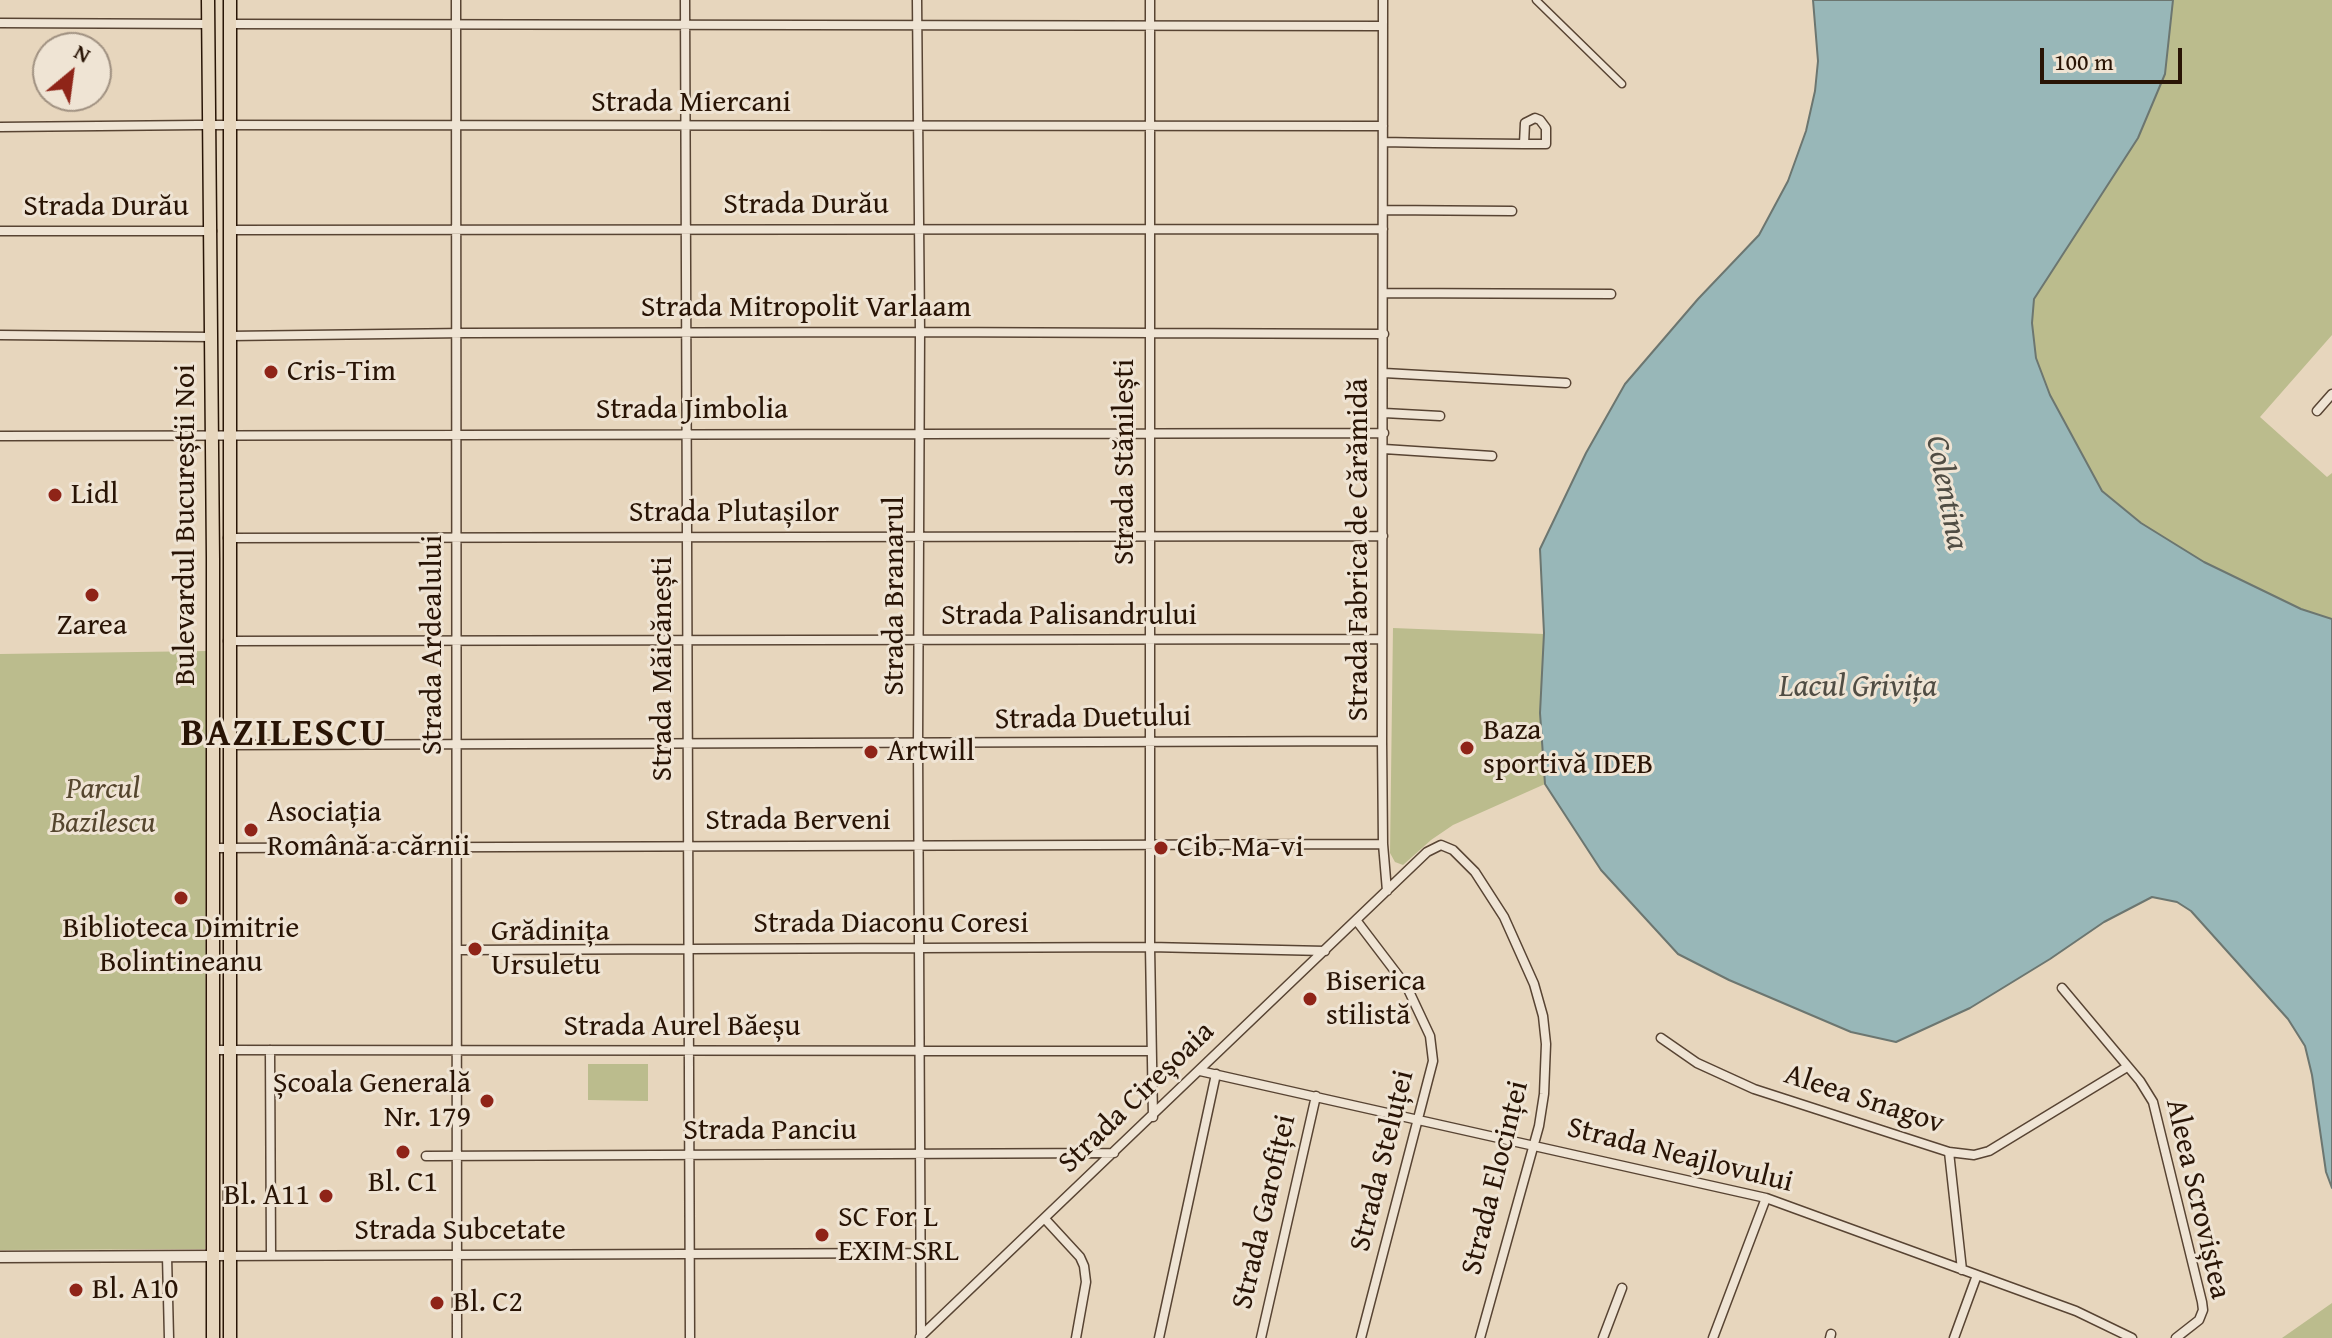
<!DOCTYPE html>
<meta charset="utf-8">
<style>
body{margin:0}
#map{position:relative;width:2332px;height:1338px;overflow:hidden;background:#e7d6bd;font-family:"Gentium Book Plus",serif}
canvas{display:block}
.north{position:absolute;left:32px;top:32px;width:80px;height:80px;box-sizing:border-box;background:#efe4d4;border:2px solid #a09181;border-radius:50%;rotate:29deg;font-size:22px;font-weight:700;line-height:32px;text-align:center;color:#291405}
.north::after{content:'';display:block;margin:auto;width:28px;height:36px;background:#8f2418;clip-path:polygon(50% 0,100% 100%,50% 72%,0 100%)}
.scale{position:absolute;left:2040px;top:48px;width:142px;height:36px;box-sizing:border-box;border:4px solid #291405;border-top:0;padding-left:10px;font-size:24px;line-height:28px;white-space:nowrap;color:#291405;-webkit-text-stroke:6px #efe4d4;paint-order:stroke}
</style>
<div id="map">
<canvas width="2332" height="1338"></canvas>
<div class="north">N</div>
<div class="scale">100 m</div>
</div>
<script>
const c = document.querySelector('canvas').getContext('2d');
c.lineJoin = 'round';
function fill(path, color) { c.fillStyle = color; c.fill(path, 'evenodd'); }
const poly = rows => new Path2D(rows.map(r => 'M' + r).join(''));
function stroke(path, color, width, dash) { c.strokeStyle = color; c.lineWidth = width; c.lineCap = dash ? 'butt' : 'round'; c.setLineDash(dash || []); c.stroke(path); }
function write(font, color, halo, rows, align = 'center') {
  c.font = font + ' "Gentium Book Plus",serif'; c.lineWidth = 6; c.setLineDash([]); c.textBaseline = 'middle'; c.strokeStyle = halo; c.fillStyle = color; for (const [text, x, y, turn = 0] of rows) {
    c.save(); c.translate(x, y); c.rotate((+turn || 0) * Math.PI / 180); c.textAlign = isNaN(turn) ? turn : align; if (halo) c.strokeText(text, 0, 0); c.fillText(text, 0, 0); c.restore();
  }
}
fill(poly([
 [2173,0,2332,0,2332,335,2260,417,2327,477,2332,473,2332,619,2301,609,2204,562,2141,523,2101,491,2050,395,2036,358,2032,323,2034,299,2138,138,2150,111,2171,22],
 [1393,628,1544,634,1540,713,1545,784,1453,825,1431,840,1403,865,1395,862,1390,853],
 [206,651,205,1249,0,1250,0,654],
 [588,1064,648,1064,648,1101,588,1100],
 [2332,1303,2332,1338,2282,1338]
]), '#bbbc8d');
const water = poly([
 [1813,0,2173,0,2165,74,2138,138,2034,299,2032,323,2036,358,2050,395,2102,491,2141,523,2204,562,2301,609,2332,619,2332,1188,2326,1172,2312,1075,2305,1046,2288,1019,2191,911,2177,902,2152,897,2104,922,2050,959,1970,1008,1896,1042,1851,1032,1729,980,1678,954,1601,870,1545,784,1540,713,1544,633,1540,549,1586,453,1625,384,1698,299,1759,235,1788,181,1806,131,1815,91,1818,61,1813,0]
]);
fill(water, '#98b7b8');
stroke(water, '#6c7670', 2);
const pedestrian = poly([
 [1536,0,1622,84]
]);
const minor = poly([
 [456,0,457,1338],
 [685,0,690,1338],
 [917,0,920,332,918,745,921,1337],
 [1150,0,1150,947,1153,1117],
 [1383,0,1382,741,1383,844,1387,891],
 [0,23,208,24],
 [230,24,1383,26],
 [0,127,198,125,1383,126],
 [1383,142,1434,143,1524,144,1546,144,1546,128,1540,120,1535,118,1525,123,1524,144],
 [1383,210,1512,211],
 [229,230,1383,229],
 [0,231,212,231],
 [1383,293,1611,294],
 [0,335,212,337],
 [229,336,466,333,920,332,1384,334],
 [1384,373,1566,383],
 [2317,411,2332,394],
 [1384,413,1440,416],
 [0,436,1384,433],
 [1384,449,1492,456],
 [228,538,1383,536],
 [228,641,1382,639],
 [228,745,1382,741],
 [213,848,1383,844],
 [1356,920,1407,987,1430,1036,1433,1061,1361,1338],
 [458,950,1150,947,1325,951],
 [2062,988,2140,1081,2153,1102,2202,1302,2203,1310,2199,1320,2176,1338],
 [1661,1038,1697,1063,1754,1089,1949,1152,1962,1270],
 [214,1050,1151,1051],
 [270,1050,271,1255],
 [1200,1071,1766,1198,2076,1311,2132,1338],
 [1949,1152,1974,1155,1989,1151,2127,1067],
 [426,1156,1114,1153],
 [1045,1219,1080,1257,1084,1266,1086,1282,1076,1338],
 [167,1256,169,1338],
 [213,1256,919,1253],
 [920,1337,1427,852,1441,845,1453,850,1475,872,1504,917,1534,984,1543,1016,1546,1044,1544,1094,1539,1126,1480,1338],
 [1159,1338,1216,1074],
 [1261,1338,1316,1096],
 [1603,1338,1622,1288],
 [1713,1338,1766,1198],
 [1830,1338,1831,1334],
 [1954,1338,1977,1275]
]);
const tertiary = poly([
 [0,1257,213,1256]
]);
const primary = poly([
 [208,0,213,558,213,1338],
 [230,0,230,1338]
]);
stroke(pedestrian, '#584433', 9);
stroke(minor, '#584433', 11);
stroke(tertiary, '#584433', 13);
stroke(primary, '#291405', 15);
stroke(pedestrian, '#efe4d4', 6);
stroke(minor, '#efe4d4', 8);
stroke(tertiary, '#efe4d4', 10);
stroke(primary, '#e7d6bd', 12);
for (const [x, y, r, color] of [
 [271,372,8,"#8f2418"],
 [55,495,8,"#8f2418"],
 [92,595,8,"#8f2418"],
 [1467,748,8,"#8f2418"],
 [871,752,8,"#8f2418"],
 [251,830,8,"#8f2418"],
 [1161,848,8,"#8f2418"],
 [181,898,8,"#8f2418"],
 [475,949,8,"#8f2418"],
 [1310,999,8,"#8f2418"],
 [487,1101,8,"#8f2418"],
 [403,1152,8,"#8f2418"],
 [326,1196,8,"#8f2418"],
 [822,1235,8,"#8f2418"],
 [76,1290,8,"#8f2418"],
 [437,1303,8,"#8f2418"]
]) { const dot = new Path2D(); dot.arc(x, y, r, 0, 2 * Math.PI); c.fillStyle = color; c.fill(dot); stroke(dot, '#efe4d4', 3); }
write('30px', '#291405', '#efe4d4', [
 ["Strada Miercani",691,103],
 ["Strada Durău",806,205],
 ["Strada Durău",106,207],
 ["Strada Mitropolit Varlaam",806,308],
 ["Strada Jimbolia",692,410],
 ["Strada Stănilești",1125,462,-90],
 ["Strada Plutașilor",734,513],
 ["Bulevardul Bucureștii Noi",186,525,-90],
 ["Strada Fabrica de Cărămidă",1359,550,-90],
 ["Strada Branarul",895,596,-90],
 ["Strada Palisandrului",1069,616],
 ["Strada Ardealului",433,645,-90],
 ["Strada Măicănești",663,669,-90],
 ["Strada Duetului",1093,719,-1],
 ["Strada Berveni",798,821],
 ["Strada Diaconu Coresi",891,924],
 ["Strada Aurel Băeșu",682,1027],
 ["Strada Cireșoaia",1137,1098,-44],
 ["Aleea Snagov",1864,1100,18],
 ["Strada Panciu",770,1131],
 ["Strada Neajlovului",1680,1156,14],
 ["Strada Steluței",1383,1161,-76],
 ["Strada Elocinței",1496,1178,-76],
 ["Aleea Scroviștea",2197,1199,77],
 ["Strada Garofiței",1265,1212,-77],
 ["Strada Subcetate",460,1231]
]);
write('30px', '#291405', '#efe4d4', [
 ["Cris-Tim",287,372],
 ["Lidl",71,495],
 ["Zarea",92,626,"center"],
 ["Baza",1483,731],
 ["sportivă IDEB",1483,765],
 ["Artwill",887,752],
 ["Asociația",267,813],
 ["Română a cărnii",267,847],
 ["Cib. Ma-vi",1177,848],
 ["Biblioteca Dimitrie",181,929,"center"],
 ["Bolintineanu",181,963,"center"],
 ["Grădinița",491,932],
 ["Ursuletu",491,966],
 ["Biserica",1326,982],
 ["stilistă",1326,1016],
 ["Școala Generală",471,1084,"right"],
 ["Nr. 179",471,1118,"right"],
 ["Bl. C1",403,1183,"center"],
 ["Bl. A11",310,1196,"right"],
 ["SC For L",838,1218],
 ["EXIM SRL",838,1252],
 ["Bl. A10",92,1290],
 ["Bl. C2",453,1303]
], 'left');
write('italic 30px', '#55462e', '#efe4d4', [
 ["Parcul",103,790],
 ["Bazilescu",103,824]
]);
write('italic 32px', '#504d44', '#efe4d4', [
 ["Colentina",1946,493,79],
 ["Lacul Grivița",1858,688]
]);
c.letterSpacing = '2px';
write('bold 38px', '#291405', '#efe4d4', [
 ["BAZILESCU",284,735]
]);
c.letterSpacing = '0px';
</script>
